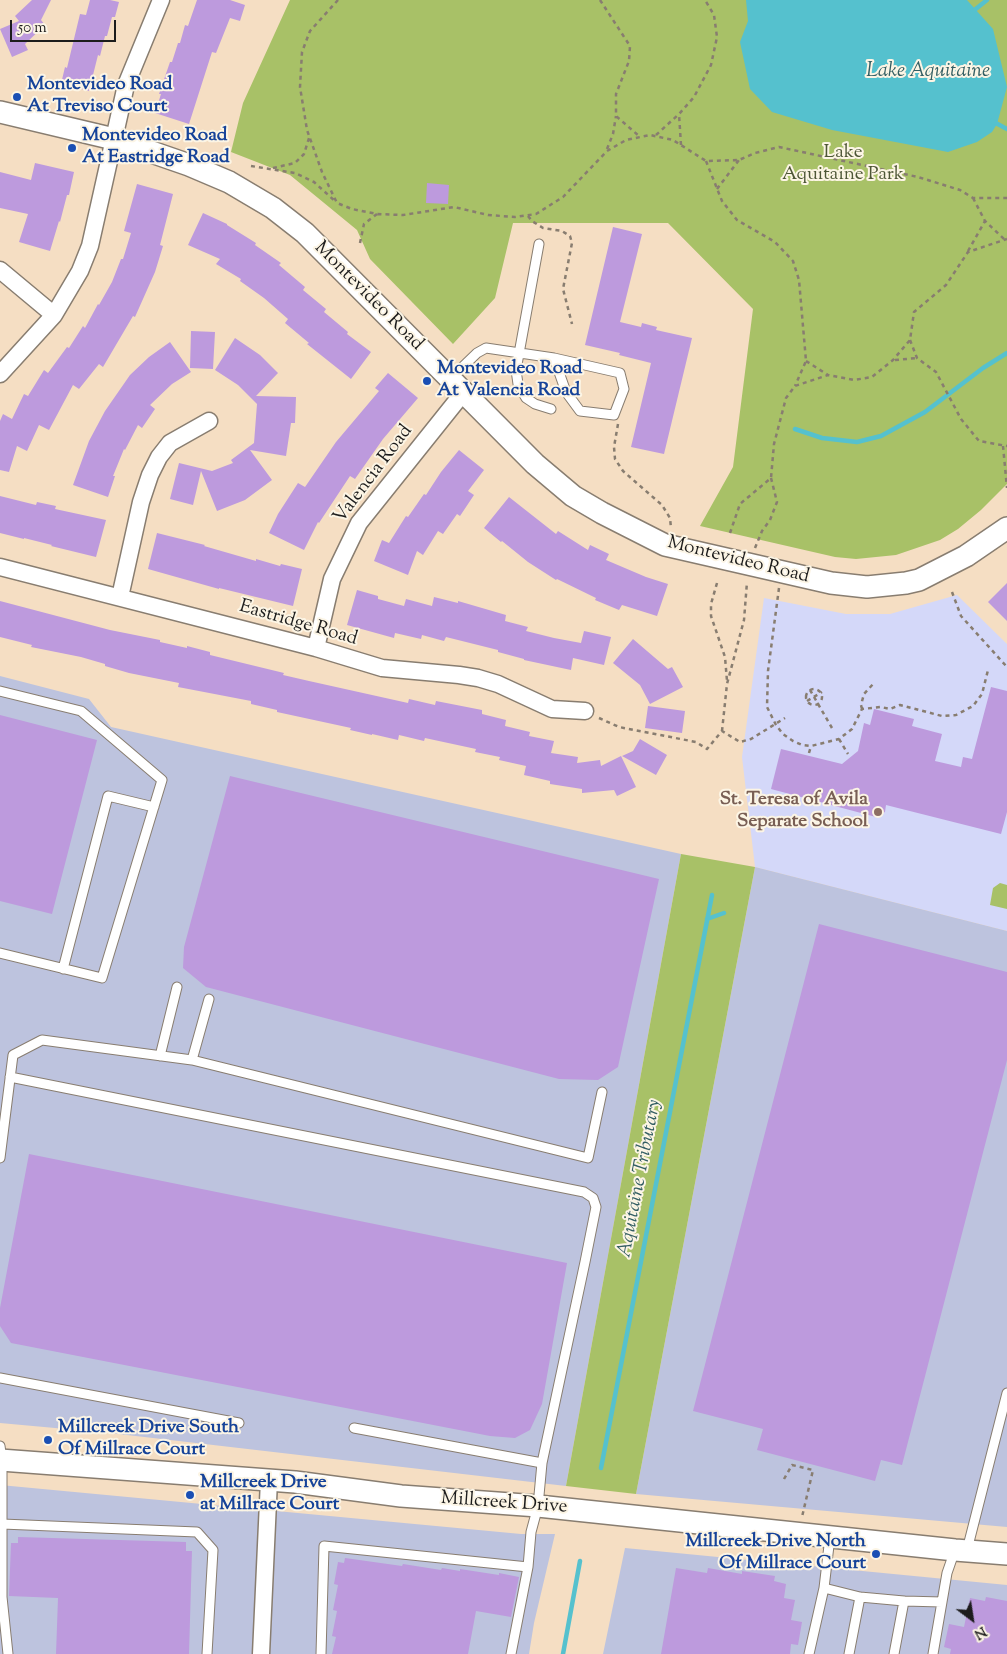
<!DOCTYPE html>
<style>
body{margin:0}
#map{position:relative;width:1007px;height:1654px;overflow:hidden;background:#f5dec3;font-family:"Sorts Mill Goudy",serif}
canvas{display:block}
.north{position:absolute;left:947px;top:1594px;width:50px;height:50px;-webkit-text-stroke:4px #fcf5e5;paint-order:stroke;rotate:149deg;font-size:14px;font-weight:700;line-height:20px;text-align:center;color:#1c1c1c}
.north::after{content:'';display:block;margin:auto;width:18px;height:22px;background:#1c1c1c;clip-path:polygon(50% 0,100% 100%,50% 72%,0 100%)}
.scale{position:absolute;left:10px;top:20px;width:106px;height:22px;box-sizing:border-box;border:2px solid #1c1c1c;border-top:0;padding-left:6px;font-size:15px;line-height:18px;white-space:nowrap;color:#1c1c1c;-webkit-text-stroke:4px #fcf5e5;paint-order:stroke}
</style>
<div id="map">
<canvas width="1007" height="1654"></canvas>
<div class="north">N</div>
<div class="scale">50 m</div>
</div>
<script>
const c = document.querySelector('canvas').getContext('2d');
c.lineJoin = 'round';
function fill(path, color) { c.fillStyle = color; c.fill(path, 'evenodd'); }
const poly = rows => new Path2D(rows.map(r => 'M' + r).join(''));
function stroke(path, color, width, dash) { c.strokeStyle = color; c.lineWidth = width; c.lineCap = dash ? 'butt' : 'round'; c.setLineDash(dash || []); c.stroke(path); }
function write(font, color, halo, rows, align = 'center') {
  c.font = font + ' "Sorts Mill Goudy",serif'; c.lineWidth = 4; c.setLineDash([]); c.textBaseline = 'middle'; c.strokeStyle = halo; c.fillStyle = color; for (const [text, x, y, turn = 0] of rows) {
    c.save(); c.translate(x, y); c.rotate((+turn || 0) * Math.PI / 180); c.textAlign = isNaN(turn) ? turn : align; if (halo) c.strokeText(text, 0, 0); c.fillText(text, 0, 0); c.restore();
  }
}
fill(poly([
 [957,595,1007,644,1007,931,755,867,742,757,764,598,846,614,890,614]
]), '#d4d8f9');
fill(poly([
 [0,676,89,699,111,727,681,854,566,1486,110,1433,0,1423],
 [755,867,1007,931,1007,1527,636,1494],
 [0,1485,521,1534,555,1534,534,1623,529,1654,0,1654],
 [625,1548,1007,1585,1007,1654,603,1654]
]), '#bdc3de');
fill(poly([
 [290,0,1007,0,1007,484,981,510,958,529,940,540,896,555,856,559,835,557,700,526,733,467,753,309,668,223,513,223,495,298,453,344,370,259,357,230,290,175,231,152,243,103],
 [681,854,755,867,636,1494,566,1486],
 [1000,883,1007,885,1007,909,990,905,993,888]
]), '#a8c167');
fill(poly([
 [746,0,967,0,993,29,1007,87,997,124,992,132,977,142,948,152,832,130,772,112,750,89,740,42,748,21]
]), '#55c1ce');
stroke(poly([
 [972,12,987,0],
 [992,121,1007,129],
 [795,429,822,438,857,442,881,436,925,412,983,368,1007,353],
 [707,919,724,913],
 [601,1468,712,895],
 [563,1654,580,1561]
]), '#55c1ce', 4.5);
fill(poly([
 [32,0,51,0,41,20,45,25,25,44,28,50,12,57,0,29,19,21,15,16],
 [90,0,110,0,119,2,115,17,112,17,107,36,105,36,100,56,98,55,89,91,61,84,65,67,67,68,80,14,86,15],
 [197,0,230,0,245,5,240,21,230,18,216,53,212,52,189,124,155,113,161,94,159,94,170,62,172,62,178,43,180,43,185,25,188,26],
 [35,163,74,172,69,195,67,195,60,222,59,221,50,251,19,242,28,214,0,208,0,172,31,180],
 [427,183,449,185,448,204,426,203],
 [137,184,173,194,160,245,163,246,155,272,135,317,133,316,103,367,99,364,79,389,73,385,49,430,39,425,27,451,17,446,9,472,0,470,0,421,3,414,12,419,24,394,28,396,44,370,48,373,67,347,69,348,83,326,85,328,98,304,99,305,112,282,121,259,123,259,131,233,124,231],
 [203,213,227,224,227,225,256,243,255,245,281,263,279,265,305,287,303,290,326,309,324,312,348,332,347,334,371,352,351,379,307,344,309,343,285,323,288,319,264,298,240,281,241,279,216,264,220,259,188,245],
 [613,227,642,234,620,322,641,327,642,323,657,327,656,330,692,338,664,454,631,447,651,363,619,355,620,353,585,345],
 [191,331,215,332,213,369,190,368],
 [235,338,260,355,278,373,256,396,296,397,295,423,291,423,286,456,250,450,272,480,245,500,217,511,201,471,193,505,170,499,179,463,212,471,233,463,231,460,254,443,257,404,238,385,215,370],
 [170,342,191,372,172,384,150,405,155,409,142,428,138,425,125,450,124,449,113,476,115,476,108,497,73,485,89,441,105,411,130,375,149,357],
 [388,373,418,398,383,439,355,479,350,476,319,523,318,522,304,550,269,533,278,514,298,483,305,487,336,442,379,391,375,388],
 [459,450,484,470,468,491,474,495,460,516,457,514,443,534,438,531,423,555,417,551,408,575,374,561,382,540,389,543,406,516,408,517,424,494,426,495,441,472],
 [0,496,36,505,37,502,56,506,55,509,106,520,96,557,51,546,52,545,24,538,24,539,0,533],
 [509,497,556,534,558,531,588,550,590,545,609,554,606,560,646,577,668,584,657,616,622,605,619,610,595,600,596,598,557,579,556,580,528,562,502,541,501,542,484,528],
 [157,533,205,545,204,546,256,561,256,559,280,566,281,564,302,569,293,606,219,588,219,589,148,569],
 [1007,583,1007,621,988,602],
 [357,590,378,596,378,599,404,606,406,599,432,606,434,597,458,603,458,601,506,615,505,621,528,627,526,631,554,638,581,643,584,631,611,637,604,665,573,658,571,670,524,660,524,659,498,652,498,650,446,637,444,641,422,635,421,639,395,633,394,638,347,625],
 [0,601,110,630,160,640,160,642,187,648,187,646,210,652,210,655,284,673,283,675,309,681,408,703,409,699,435,705,436,701,482,710,482,714,506,720,505,726,530,732,529,736,554,741,551,753,578,757,577,763,600,760,601,766,621,756,636,787,617,796,614,790,582,793,582,789,550,784,550,781,524,775,526,766,499,760,500,757,475,752,476,749,425,738,424,741,399,735,398,740,372,734,372,735,350,730,351,728,277,712,277,710,251,704,251,701,178,687,179,683,129,673,105,666,105,664,81,657,31,647,32,645,0,637],
 [633,639,668,669,672,667,683,687,650,704,640,685,613,663],
 [991,687,1007,691,1007,812,1001,834,886,805,885,812,876,817,771,789,781,749,842,764,858,751,864,723,870,725,874,709,914,719,912,726,942,734,935,761,961,767,963,757,972,759],
 [648,706,685,711,682,733,645,728],
 [0,715,97,740,52,914,0,901],
 [640,739,667,755,656,775,622,756,633,751],
 [230,776,659,879,618,1067,598,1080,559,1079,206,987,183,968,184,947],
 [819,924,1007,972,1007,1060,902,1465,881,1460,875,1481,757,1450,763,1429,693,1411],
 [29,1154,567,1263,542,1404,530,1430,515,1438,490,1436,11,1343,0,1326,0,1308],
 [18,1537,186,1542,186,1551,192,1551,189,1654,56,1654,58,1598,9,1596,11,1543,18,1543],
 [345,1558,402,1566,403,1564,441,1570,442,1568,460,1571,460,1569,499,1575,499,1573,519,1577,511,1617,476,1611,468,1654,332,1654,336,1637,332,1636,337,1611,333,1610,338,1585,334,1584,338,1562,344,1563],
 [676,1568,707,1573,708,1568,742,1574,742,1571,775,1576,774,1581,786,1584,784,1598,795,1600,791,1620,802,1622,798,1645,791,1644,790,1654,661,1654],
 [986,1597,1007,1601,1007,1654,950,1654,951,1649,944,1647,949,1624,964,1627,970,1598,985,1601]
]), '#bd9add');
const service = poly([
 [539,244,516,370,518,384,526,398,535,404,551,409],
 [450,379,477,353,486,348,554,358,620,373,624,389,614,415,580,411,566,392,554,358],
 [0,691,81,711,162,780,102,978,0,953],
 [63,969,108,796,154,807],
 [160,1056,177,987],
 [192,1060,209,999],
 [10,1077,584,1192,593,1198,596,1207,585,1262,542,1463,538,1506,531,1532,528,1567,511,1654],
 [0,1158,13,1055,42,1040,192,1060,588,1158,602,1092],
 [0,1378,239,1423],
 [354,1428,542,1463],
 [0,1446,2,1460,2,1524],
 [830,1537,824,1588,860,1597,904,1601,942,1602],
 [967,1550,1007,1393],
 [8,1654,2,1597,2,1524,197,1532,213,1550,207,1654],
 [321,1654,324,1546,528,1567],
 [809,1654,824,1588],
 [849,1654,860,1597],
 [894,1654,904,1601],
 [933,1654,947,1573,955,1550]
]);
const minor = poly([
 [0,270,54,315],
 [0,374,54,315,80,271,90,246,126,85,161,0],
 [0,567,316,648,382,668,459,675,478,678,498,684,552,709,585,711],
 [120,597,141,502,150,475,159,457,170,443,209,421],
 [316,648,332,579,359,523,463,393],
 [261,1654,269,1480]
]);
const tertiary = poly([
 [0,112,114,139,189,165,229,182,273,208,305,233,535,464,573,496,602,513,665,545,831,583,867,587,906,583,919,580,966,556,1007,528],
 [0,1460,295,1482,401,1496,538,1506,955,1550,1007,1554]
]);
stroke(service, '#887d70', 11);
stroke(minor, '#887d70', 19);
stroke(tertiary, '#887d70', 24);
stroke(poly([
 [338,0,310,31,302,52,300,87,307,130,322,172,337,203,352,209,377,214,403,215,454,207,488,215,515,217,536,214,563,197,607,151,626,140,650,135,673,140,706,161,739,160,755,153,779,147,918,177,960,190,973,198,1007,198],
 [600,0,630,46,629,61,616,94,616,116,639,136],
 [656,135,679,114],
 [681,145,679,114,694,97,711,65,717,37,714,15,705,0],
 [607,149,613,134,616,116],
 [706,161,722,201,737,220,775,242,793,261,799,280,806,361,795,386],
 [251,166,295,173,314,182,336,202],
 [273,168,295,163,304,154,309,138],
 [717,189,739,160],
 [973,198,985,221,1004,239],
 [528,216,532,221,543,228,562,231,570,236,572,243,563,289,572,324],
 [360,243,364,224,377,214],
 [968,251,985,221],
 [910,340,917,358,936,372,961,419,979,441,1007,446],
 [895,360,917,358],
 [806,361,828,375],
 [618,424,614,447,615,459,623,471,662,505,670,518,671,528],
 [1003,446,1007,488],
 [730,533,740,504,771,478,774,444,786,398,795,386,828,375,854,380,872,377,893,360,910,340,914,312,946,285,968,252,1007,239],
 [755,548,762,531,770,520,777,502,771,478],
 [717,583,711,604,711,616,725,657,727,681],
 [779,588,768,671,767,707,776,725,783,734,793,741,802,745,811,746,839,739,852,729,862,709,881,707,890,709,900,705,942,716,956,715,973,706,982,694,988,670],
 [952,592,961,616,1007,667],
 '806 697a8 8 0 1 1 16 0a8 8 0 1 1-16 0Z',
 [810,690,832,728],
 [807,701,822,692],
 [862,709,861,705,864,694,874,683],
 [599,718,619,727,696,742,707,749,722,731,740,742,751,739,785,718],
 [722,731,727,684,744,620,747,582],
 [839,739,848,754],
 [809,753,811,746],
 [784,1479,792,1465,813,1470,802,1517]
]), '#887d70', 2.5, [4, 4]);
stroke(service, '#fff', 9);
stroke(minor, '#fff', 16);
stroke(tertiary, '#fff', 21);
for (const [x, y, r, color] of [
 [17,97,5,"#1a4fb4"],
 [72,148,5,"#1a4fb4"],
 [427,381,5,"#1a4fb4"],
 [878,812,5,"#8d6e63"],
 [48,1440,5,"#1a4fb4"],
 [190,1495,5,"#1a4fb4"],
 [876,1554,5,"#1a4fb4"]
]) { const dot = new Path2D(); dot.arc(x, y, r, 0, 2 * Math.PI); c.fillStyle = color; c.fill(dot); stroke(dot, '#fcf5e5', 2); }
write('bold 19px', '#164399', '#fcf5e5', [
 ["Montevideo Road",27,86],
 ["At Treviso Court",27,108],
 ["Montevideo Road",82,137],
 ["At Eastridge Road",82,159],
 ["Montevideo Road",437,370],
 ["At Valencia Road",437,392],
 ["Millcreek Drive South",58,1429],
 ["Of Millrace Court",58,1451],
 ["Millcreek Drive",200,1484],
 ["at Millrace Court",200,1506],
 ["Millcreek Drive North",866,1543,"right"],
 ["Of Millrace Court",866,1565,"right"]
], 'left');
write('19px', '#4d5636', '#fcf5e5', [
 ["Lake",843,154],
 ["Aquitaine Park",843,176]
]);
write('19px', '#1c1c1c', '#fcf5e5', [
 ["Montevideo Road",368,297,45],
 ["Valencia Road",374,475,-53],
 ["Montevideo Road",738,561,14],
 ["Eastridge Road",298,624,16],
 ["Millcreek Drive",504,1504,4]
]);
write('bold 19px', '#785e54', '#fcf5e5', [
 ["St. Teresa of Avila",868,801],
 ["Separate School",868,823]
], 'right');
write('italic 20px', '#335e63', '#fcf5e5', [
 ["Lake Aquitaine",928,73],
 ["Aquitaine Tributary",641,1179,-79]
]);
</script>
